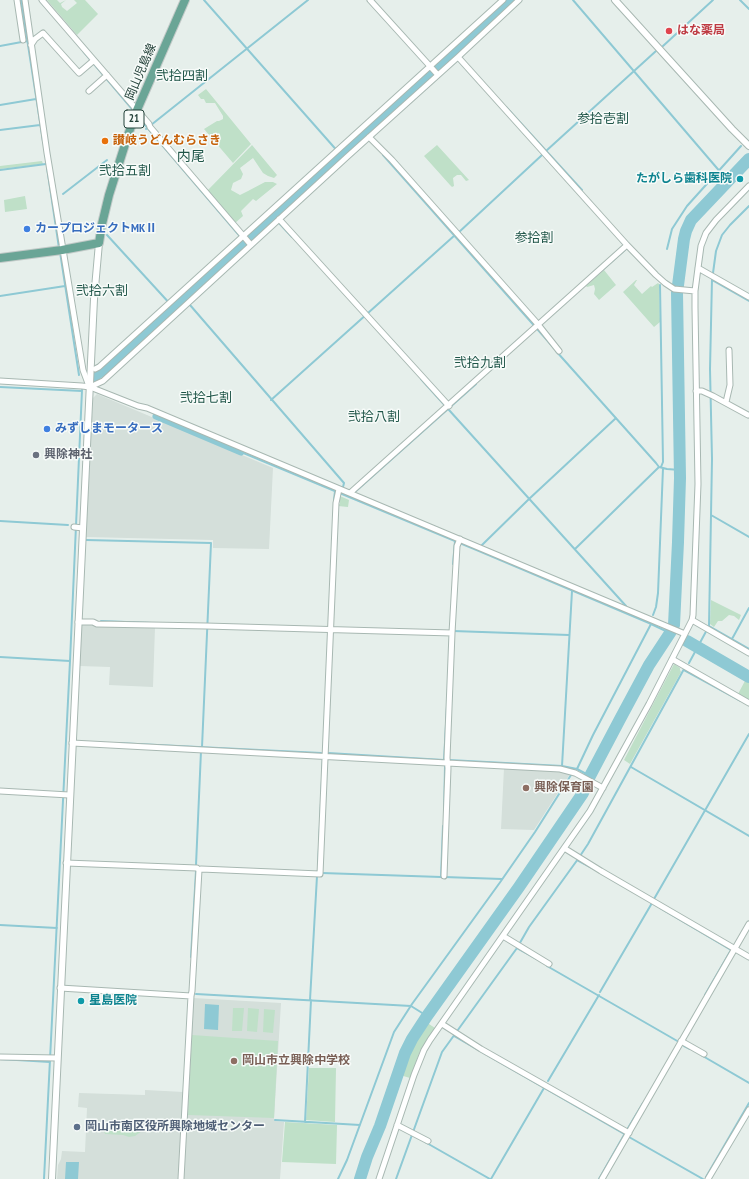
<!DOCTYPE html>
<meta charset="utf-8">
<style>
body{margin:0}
canvas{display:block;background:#e6efeb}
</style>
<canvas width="749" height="1179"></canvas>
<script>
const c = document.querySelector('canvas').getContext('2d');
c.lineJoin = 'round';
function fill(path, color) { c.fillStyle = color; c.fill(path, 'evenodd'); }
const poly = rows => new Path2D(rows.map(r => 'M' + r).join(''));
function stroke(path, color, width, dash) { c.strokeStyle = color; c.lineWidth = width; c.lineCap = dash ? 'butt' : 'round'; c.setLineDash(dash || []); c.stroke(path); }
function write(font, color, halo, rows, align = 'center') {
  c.font = font + ' "PT Sans Narrow","Noto Sans JP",sans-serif'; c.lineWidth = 3; c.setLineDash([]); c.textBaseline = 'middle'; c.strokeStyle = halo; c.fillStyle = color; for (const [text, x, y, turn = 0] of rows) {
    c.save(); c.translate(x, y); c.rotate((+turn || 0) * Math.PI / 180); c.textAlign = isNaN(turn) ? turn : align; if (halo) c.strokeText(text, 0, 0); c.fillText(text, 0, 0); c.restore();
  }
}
fill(poly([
 [97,394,273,468,269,549,213,548,213,540,86,537,93,398],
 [81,624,155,627,153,687,109,685,110,667,79,666],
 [504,768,560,771,568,772,570,774,534,830,501,829],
 [193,998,281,1003,274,1119,275,1121,284,1122,280,1179,183,1179],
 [145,1090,184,1092,179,1179,57,1179,58,1165,61,1159,62,1151,85,1152,87,1108,78,1107,79,1093,145,1095]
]), '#d4dfda');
fill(poly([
 [47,0,57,0,60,3,66,0,61,4,62,7,67,11,77,3,74,0,85,0,98,14,77,35],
 [502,9,505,12,464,49,454,56,449,57],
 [206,89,251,144,233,163,204,129,217,121,219,121,223,119,223,116,215,103,206,103,204,99,201,99,198,95],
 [252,145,277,175,274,178,268,176,263,173,253,158,240,168,243,174,241,179,233,183,231,190,240,195,248,191,265,182,273,182,277,184,256,201,253,199,241,211,243,216,234,224,207,191],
 [437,145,469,180,466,181,461,175,457,175,453,178,454,186,452,187,450,185,424,156],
 [42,161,43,164,0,169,0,166],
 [25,196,27,209,5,212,4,200],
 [291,201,293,204,262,233,259,230],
 [604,270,616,285,599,300,594,294,595,289,594,285,587,287,586,286],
 [636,280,637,280,634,285,642,294,651,286,652,287,658,283,659,284,660,322,654,327,623,292],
 [340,496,349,500,348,507,338,506,338,505,340,504],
 [711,600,741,615,739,620,734,616,729,615,722,621,718,621,714,627,710,624],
 [674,664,680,668,680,670,681,672,630,764,624,760],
 [746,679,749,681,749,700,738,694],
 [233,1008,244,1008,242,1031,232,1031],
 [248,1008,259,1009,257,1032,247,1031],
 [264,1009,275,1010,273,1033,263,1032],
 [426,1022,435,1028,420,1051,410,1078,400,1075,409,1051,415,1040],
 [192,1035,278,1041,274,1118,188,1115],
 [309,1068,336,1068,335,1122,306,1120],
 [285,1122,337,1125,336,1164,282,1162],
 [120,1126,128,1126,129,1128,134,1129,139,1127,142,1127,142,1131,135,1136,129,1137,123,1135,105,1134,104,1131,107,1129,115,1132,116,1129]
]), '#bfe0c8');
fill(poly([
 [205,1004,219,1005,218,1030,204,1029],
 [66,1162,79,1162,78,1179,65,1179]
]), '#8ec9d4');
stroke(poly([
 [21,0,43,141],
 [204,0,340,154],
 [573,0,728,181],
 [740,0,749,9],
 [0,46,27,41],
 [663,46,713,0],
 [454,50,455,51],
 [83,51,132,109],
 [0,105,36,99],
 [506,107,582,190],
 [139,118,244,241],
 [146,129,308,0],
 [0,130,40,125],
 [363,133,364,134],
 [546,151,656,51],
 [383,155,554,348],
 [47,167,59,248],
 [0,170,46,164],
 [63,194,107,160],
 [272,216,273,217],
 [279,223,292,237],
 [458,233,542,155],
 [107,235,172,306],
 [667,249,672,229,687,206,741,146],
 [60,252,79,375],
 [601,271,627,248],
 [713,273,716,251,722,235,730,225,749,206],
 [712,280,749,301],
 [660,285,663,462,661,467],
 [675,286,678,286],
 [0,296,65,286],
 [182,297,183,299],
 [190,305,344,483,343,487],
 [556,351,656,463,659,467,667,469,680,470],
 [421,379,626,606],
 [0,387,82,391],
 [271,400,455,235],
 [241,452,479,551,649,623,670,633],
 [356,491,476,384],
 [334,500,335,491],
 [711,515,749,537],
 [0,521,68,525],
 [86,540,211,543,202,747],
 [482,545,529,499,616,418],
 [575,549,659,467],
 [453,564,455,541],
 [653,615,656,607,658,593,663,468],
 [101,621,152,623],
 [709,626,749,649],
 [453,631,569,635],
 [732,639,749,608],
 [0,657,70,661],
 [689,663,709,626,712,459,710,369,712,279],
 [684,670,741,701],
 [117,743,321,753],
 [328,753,444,760,447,706],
 [449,760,562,766,577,769,590,776],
 [562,766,572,591],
 [631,767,749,836],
 [577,769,593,735,651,624],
 [444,816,445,766],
 [580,856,588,844,684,669],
 [577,860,594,869],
 [196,865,201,751],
 [318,870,323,758],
 [322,873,441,877,443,826],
 [444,877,502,879],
 [654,899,749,734],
 [660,908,731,950],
 [0,925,57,928],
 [517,948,537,959],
 [191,957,196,871],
 [547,966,679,1042],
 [600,992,652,903],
 [196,994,411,1006,427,1016],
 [705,995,731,950],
 [310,1000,317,876],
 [454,1036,626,1135],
 [684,1046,690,1049],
 [701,1055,749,1083],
 [0,1059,50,1062],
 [548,1081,599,995],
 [275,1120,360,1125],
 [305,1122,311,1000],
 [628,1128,643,1103],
 [629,1137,703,1179],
 [425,1142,490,1179],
 [706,1177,749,1103],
 [44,1179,70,661,82,390],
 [338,1179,347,1160,394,1032,412,1004,501,881,535,832,571,775],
 [396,1179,442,1052,517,948,529,927,578,859],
 [491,1179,544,1088],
 [599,1179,624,1135]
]), '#8ec9d4', 2);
stroke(poly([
 [156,416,241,452]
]), '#8ec9d4', 7);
stroke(poly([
 [94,376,102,370,509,0],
 [687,641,749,677],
 [360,1179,367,1157,380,1126,405,1053,412,1039,427,1016,519,887,583,793,590,776,619,721,649,665,670,633,674,625,678,542,680,478,677,293,684,239,686,231,691,220,749,159]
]), '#8ec9d4', 12);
const minor = poly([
 [17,0,23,40],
 [25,0,47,153,83,370,89,386],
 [42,0,137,110,149,124,150,127,251,245],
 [370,0,438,75],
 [31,45,35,39,43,33,79,73,93,61],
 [458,57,627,245,656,275,665,283,674,289,695,291],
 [89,91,107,75],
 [369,137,392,160,536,322,559,351],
 [279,219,449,406],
 [698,268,749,297],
 [95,369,99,367,503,0],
 [0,381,82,386,90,387,138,406,147,408,685,634],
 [90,387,103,381,348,156,458,57,519,0],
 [696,391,702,391,713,396,748,415],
 [726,402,730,385,729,350],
 [350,493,627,245],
 [74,527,83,528],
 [692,620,749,653],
 [78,622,93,622,97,624,206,626,452,633],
 [672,659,749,703],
 [72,743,560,769,575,773,603,788],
 [0,791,69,795],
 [564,848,601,871,749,957],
 [66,863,197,868,199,870,201,869,320,874,336,503,339,489],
 [444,876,448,768,447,758,452,633,457,546,460,539],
 [503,936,549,964],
 [60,988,191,996,192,991,199,870],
 [442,1024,481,1049,629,1133],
 [681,1041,704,1054],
 [0,1057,57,1058],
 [397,1125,428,1141],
 [181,1179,191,996],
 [379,1179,414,1075,424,1050,430,1040,590,811,649,704,692,620,693,615,698,484,695,308,695,291,698,268,701,246,706,233,716,220,749,186],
 [602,1179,749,924],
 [708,1179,749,1110]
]);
const tertiary = poly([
 [615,0,732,129,749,146],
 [52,1179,94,299,99,243]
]);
const primary = poly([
 [0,258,62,250,99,243,102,224,109,195,128,135,137,110,185,0]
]);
stroke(minor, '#a8b8b2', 7);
stroke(tertiary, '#a8b8b2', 8);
stroke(primary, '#c2cac8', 10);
stroke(minor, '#fff', 5);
stroke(tertiary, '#fff', 6);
stroke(primary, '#6aa596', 8);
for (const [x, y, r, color] of [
 [669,31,4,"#e0444e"],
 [105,141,4,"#e8710a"],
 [740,179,4,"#0f9aa8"],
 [27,229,4,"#3f7fe0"],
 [47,429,4,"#3f7fe0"],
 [36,455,4,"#6b7280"],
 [526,788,4,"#8d6e63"],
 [81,1001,4,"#0f9aa8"],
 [234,1061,4,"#8d6e63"],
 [77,1127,4,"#5c6f8a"]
]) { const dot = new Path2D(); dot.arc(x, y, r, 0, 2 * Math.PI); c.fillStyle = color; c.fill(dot); stroke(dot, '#f7fbf9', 1.5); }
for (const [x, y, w] of [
 [134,119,20]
]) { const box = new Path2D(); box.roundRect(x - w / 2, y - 9, w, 18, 3); c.fillStyle = '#f7fbf9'; c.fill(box); stroke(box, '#24423a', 1); }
write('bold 11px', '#24423a', null, [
 ["21",134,119]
]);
write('bold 12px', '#be3a42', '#f7fbf9', [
 ["はな薬局",677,31]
], 'left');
write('12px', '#24423a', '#f7fbf9', [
 ["岡山児島線",141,72,-67]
]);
write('bold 12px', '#c56008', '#f7fbf9', [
 ["讃岐うどんむらさき",113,141]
], 'left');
write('bold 12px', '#0d838f', '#f7fbf9', [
 ["たがしら歯科医院",732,179],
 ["星島医院",89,1001,"left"]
], 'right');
write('bold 12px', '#366cbe', '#f7fbf9', [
 ["カープロジェクトMKⅡ",35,229],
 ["みずしまモータース",55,429]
], 'left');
write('bold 12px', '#5b616d', '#f7fbf9', [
 ["興除神社",44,455]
], 'left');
write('bold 12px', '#785e54', '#f7fbf9', [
 ["興除保育園",534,788],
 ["岡山市立興除中学校",242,1061]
], 'left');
write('bold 12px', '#4e5e75', '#f7fbf9', [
 ["岡山市南区役所興除地域センター",85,1127]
], 'left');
write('13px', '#1f5548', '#f7fbf9', [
 ["弐拾四割",182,76],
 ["参拾壱割",603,119],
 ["弐拾五割",125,171],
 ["参拾割",534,238],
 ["弐拾六割",102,291],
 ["弐拾九割",480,363],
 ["弐拾七割",206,398],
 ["弐拾八割",374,417]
]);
write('14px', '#1f5548', '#f7fbf9', [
 ["内尾",191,157]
]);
</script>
